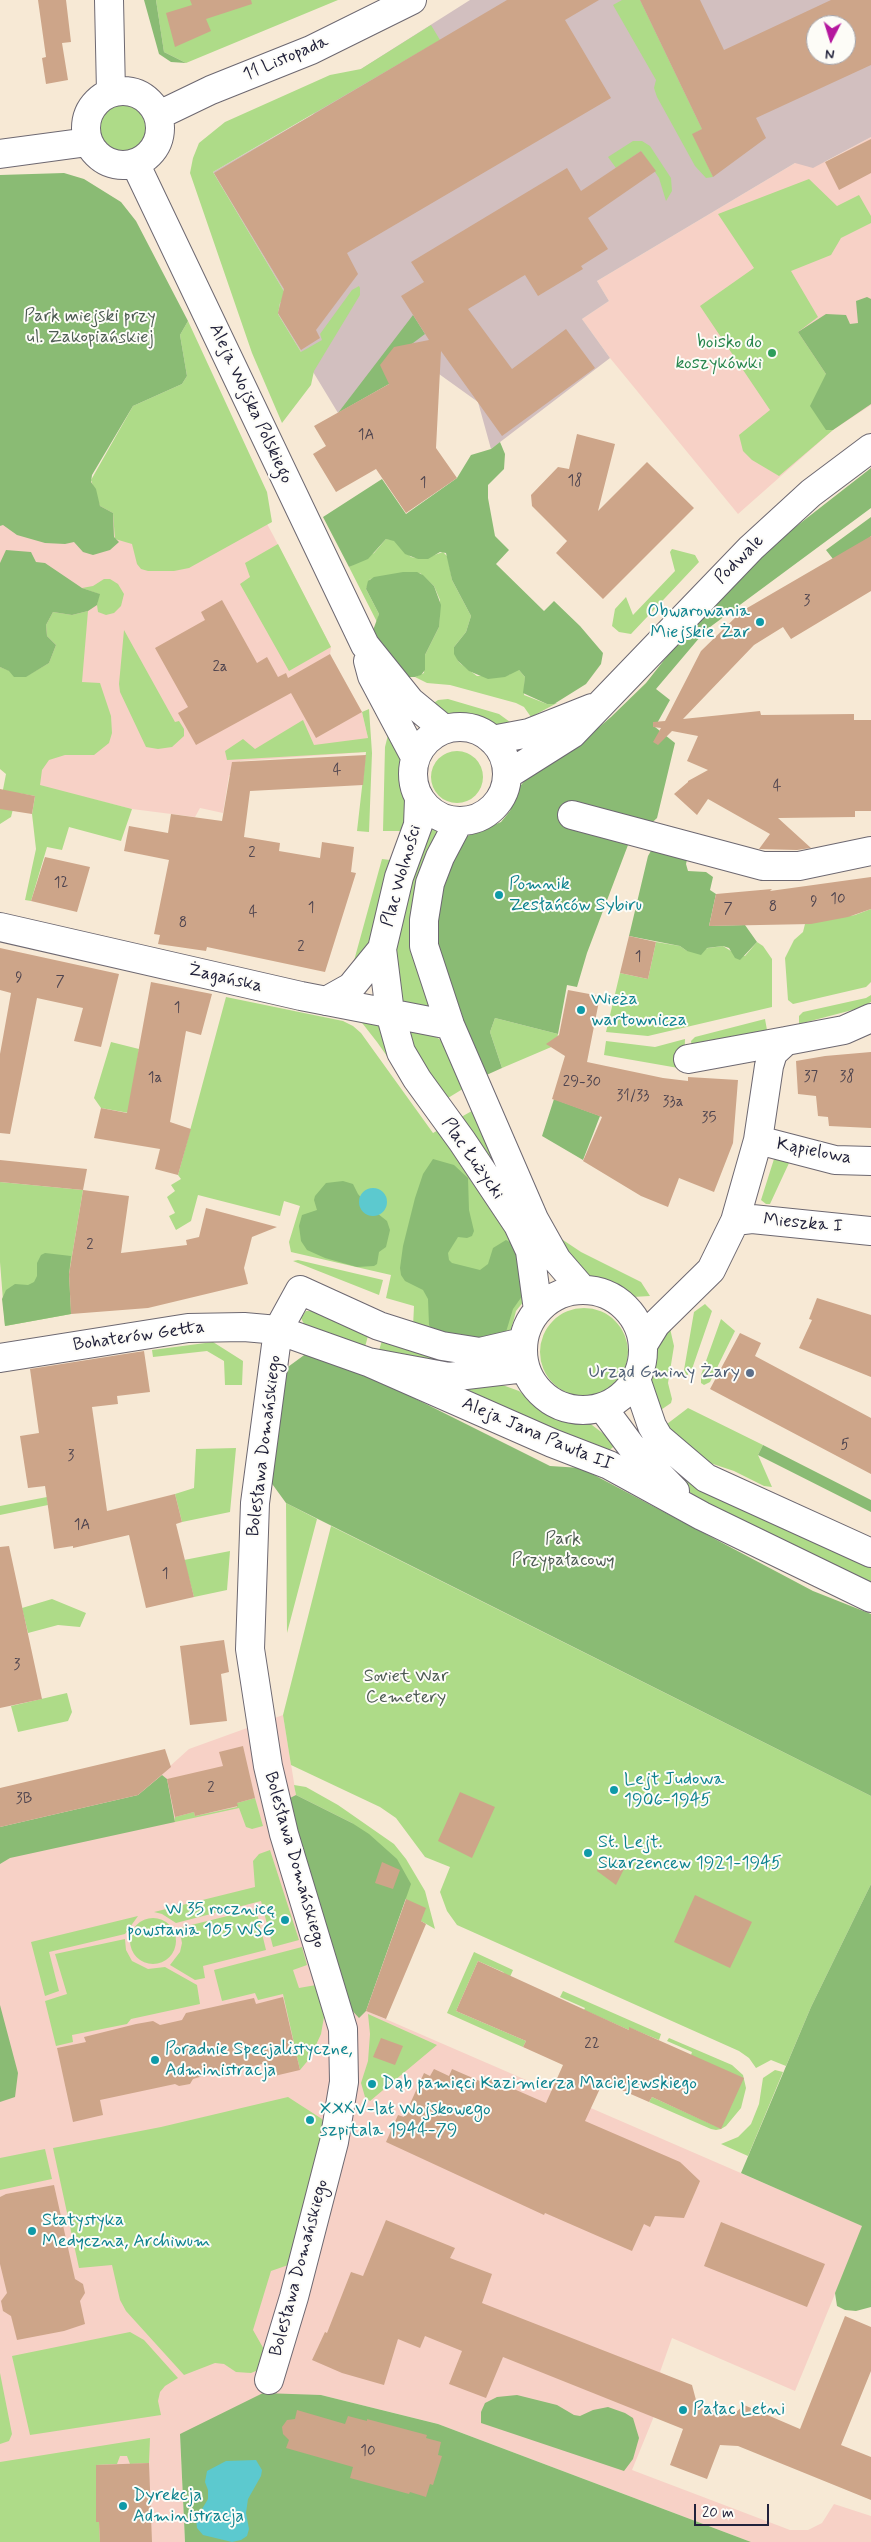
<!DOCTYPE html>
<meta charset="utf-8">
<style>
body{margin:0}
#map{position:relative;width:871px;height:2542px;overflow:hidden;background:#f7e9d5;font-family:Mynerve,sans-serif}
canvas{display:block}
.north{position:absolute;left:806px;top:15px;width:50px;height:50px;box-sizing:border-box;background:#fdfcf7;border:1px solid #a5a5ac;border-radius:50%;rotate:185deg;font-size:14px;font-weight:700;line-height:20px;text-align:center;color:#22223b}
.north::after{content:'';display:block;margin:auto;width:18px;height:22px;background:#b5179e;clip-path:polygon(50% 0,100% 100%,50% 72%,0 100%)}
.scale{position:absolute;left:694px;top:2504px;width:75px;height:22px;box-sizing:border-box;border:2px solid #22223b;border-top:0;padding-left:6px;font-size:15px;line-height:18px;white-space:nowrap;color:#22223b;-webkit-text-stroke:4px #fdfcf7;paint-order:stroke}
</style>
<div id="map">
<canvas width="871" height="2542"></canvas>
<div class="north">N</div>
<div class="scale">20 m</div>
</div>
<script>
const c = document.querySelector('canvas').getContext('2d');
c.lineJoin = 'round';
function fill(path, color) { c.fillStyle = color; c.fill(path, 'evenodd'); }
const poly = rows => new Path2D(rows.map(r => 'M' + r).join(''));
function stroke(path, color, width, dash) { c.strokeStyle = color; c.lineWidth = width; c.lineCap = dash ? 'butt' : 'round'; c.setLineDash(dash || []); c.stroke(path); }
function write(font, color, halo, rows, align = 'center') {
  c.font = font + ' Mynerve,sans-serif'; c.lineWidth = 4; c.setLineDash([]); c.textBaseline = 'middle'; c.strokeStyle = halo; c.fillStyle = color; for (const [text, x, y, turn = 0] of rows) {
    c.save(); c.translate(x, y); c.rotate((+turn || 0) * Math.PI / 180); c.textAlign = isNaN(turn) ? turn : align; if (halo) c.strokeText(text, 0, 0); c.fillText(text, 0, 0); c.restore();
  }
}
fill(poly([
 [871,137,871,405,833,430,738,514,610,358,582,319,609,301,597,281,795,163,825,162],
 [221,439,273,535,331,647,330,655,362,712,368,738,366,752,240,761,241,777,229,775,223,813,200,808,195,817,132,809,40,786,6,773,0,769,0,526,95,480],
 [283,1715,296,1795,367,2011,863,2226,795,2391,672,2338,660,2372,670,2377,632,2470,790,2530,808,2530,822,2523,834,2504,871,2516,871,2542,751,2542,438,2424,321,2395,180,2434,185,2542,0,2542,0,1827,138,1795,189,1749]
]), '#f7d1c6');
fill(poly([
 [470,0,871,0,871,137,813,168,795,163,597,281,609,301,582,319,610,358,491,449,478,402,400,346,338,413,278,314,280,303,288,298,213,172,312,115,361,69],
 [816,25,846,25,846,55,816,55]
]), '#d2bfbf');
fill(poly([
 [156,0,338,0,186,63,164,52],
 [622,0,640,0,702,129,693,134,713,177,706,178,695,166,657,97,654,88,656,80,613,5],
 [431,25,440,40,213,172,288,298,280,303,278,314,301,352,322,340,320,334,352,290,359,286,360,288,360,295,314,371,311,385,282,423,252,353,190,173,193,158,199,143,225,122,330,75,361,69],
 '94 129a31 31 0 1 1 62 0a31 31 0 1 1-62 0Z',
 [633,141,642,141,650,146,671,178,672,191,666,201,659,178,641,151,616,168,608,157],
 [809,179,837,206,859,195,871,216,871,223,841,238,831,255,791,271,818,317,798,332,826,374,826,430,833,430,779,476,752,460,743,451,739,435,770,410,700,306,754,268,718,214],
 [188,321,267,492,272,522,189,568,174,571,148,571,141,569,137,564,132,544,115,539,113,513,100,506,91,480,133,406,182,384,187,376,180,335],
 [386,539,394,540,411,557,423,559,443,552,448,557,452,580,471,616,466,632,454,647,458,661,461,664,477,676,509,675,516,669,519,670,525,677,524,695,547,704,557,703,531,717,524,707,516,703,450,685,427,683,415,677,424,673,425,655,439,627,440,600,434,586,420,573,370,579,366,589,379,614,377,622,349,567,374,553],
 [278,544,331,647,289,671,240,584,250,577,245,563],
 [672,549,695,555,699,562,631,634,619,632,612,626,615,609,626,597,633,615,675,571,670,552],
 [104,579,110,579,118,584,124,594,121,606,114,613,106,615,98,612,97,605,99,594,82,588,93,586],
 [88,611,82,682,100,683,111,716,112,733,109,743,94,755,65,755,49,760,42,770,40,785,132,809,121,841,69,827,62,850,47,847,31,901,25,900,36,849,32,814,35,796,17,793,11,817,0,824,0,805,6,774,0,769,0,667,25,677,49,663,56,645,47,636,46,625,53,612,72,615],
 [124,630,175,722,179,721,184,729,184,736,172,747,158,749,146,747,120,692,119,684],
 [448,699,499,714,510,722,513,728,488,729,472,721,452,719,428,707,438,700],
 [369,709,372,753,369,832,357,831,366,752,227,760,225,751,243,739,255,749,303,720,314,745,368,738,362,712],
 [389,731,402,756,399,769,400,786,405,803,406,831,383,831,385,747],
 '431 777a26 26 0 1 1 52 0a26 26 0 1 1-52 0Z',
 [427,825,440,831,433,1013,399,1007,393,953,401,911],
 [382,859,390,860,392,864,363,962,352,968],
 [871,909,871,982,866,987,793,1004,788,1000,785,958,794,940,803,932,805,924,855,915],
 [656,942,680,946,687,951,723,946,734,953,745,956,757,942,763,946,772,959,772,1007,648,1036,606,1032,620,973,648,979],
 [871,995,871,1002,860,1008,799,1024,799,1016,803,1012,866,998],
 [226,997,343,1021,353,1026,361,1033,433,1133,442,1128,513,1236,528,1296,516,1311,510,1334,413,1327,414,1306,386,1298,391,1275,291,1252,289,1242,300,1206,284,1201,280,1216,198,1195,191,1221,176,1230,169,1216,175,1213,167,1197,175,1191,171,1185,181,1179,178,1175],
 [495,1018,558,1034,556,1045,502,1068,490,1032],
 [359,1019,378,1020,427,1113,377,1042],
 [765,1019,767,1030,692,1048,691,1041,695,1037],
 [407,1030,433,1035,442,1041,466,1087,443,1101,426,1075],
 [685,1039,684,1069,604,1055,606,1041,655,1047],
 [111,1042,139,1049,129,1113,101,1108,94,1098],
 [477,1108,503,1171,495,1174,456,1120],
 [778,1157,789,1163,770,1204,766,1204,761,1200,774,1159],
 [0,1182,83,1190,69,1274,71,1314,5,1326,0,1262],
 [554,1234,581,1252,641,1282,650,1296,632,1297,608,1284,586,1278],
 [298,1260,383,1280,379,1295,293,1261],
 [705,1304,712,1311,692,1369,687,1376,684,1370,694,1312],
 '540 1352a44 44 0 1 1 88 0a44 44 0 1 1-88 0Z',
 [306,1311,316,1311,369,1332,365,1347,304,1324,301,1318],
 [721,1319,735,1331,710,1382,704,1385,701,1383,701,1375],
 [669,1324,674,1346,668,1383,672,1399,671,1403,655,1414,648,1388,655,1363,657,1343],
 [383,1337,453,1359,477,1371,378,1354],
 [213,1342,243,1361,242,1385,225,1385,224,1361,207,1351,153,1357,152,1350],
 [497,1383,519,1391,544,1412,552,1416,572,1423,582,1420,588,1422,617,1444,603,1455,464,1388],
 [688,1408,763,1445,758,1455,772,1487,764,1486,734,1471,707,1462,663,1427],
 [651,1438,871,1566,871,1585,697,1498,668,1474],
 [236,1448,230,1512,182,1522,175,1494,194,1488,196,1449],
 [47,1497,48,1505,0,1515,0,1506],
 [286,1503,317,1519,287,1633],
 [331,1526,871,1796,871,1884,811,2007,786,2066,771,2060,756,2068,749,2058,739,2051,457,1925,447,1911,440,1892,450,1867,425,1857,396,1818,380,1807,291,1765,283,1715],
 [230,1551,227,1590,194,1597,184,1560],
 [52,1599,86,1613,80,1627,58,1625,28,1633,22,1608],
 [67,1693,72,1712,68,1721,18,1732,11,1706],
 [294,1785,306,1787,338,1805,394,1844,406,1859,425,1891,435,1929,421,1921,352,1823,296,1795],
 [255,1798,263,1826,252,1829,246,1827,239,1808,175,1822,175,1817,194,1812,195,1816,237,1807,237,1803],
 [270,1850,299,1940,273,1947,261,1901,176,1923,162,1914,154,1912,255,1887,253,1861,259,1854],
 [256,1909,266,1950,203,1966,205,1978,195,1980,170,1965,180,1952,182,1943,179,1928],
 [138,1916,125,1934,49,1952,59,1991,45,1996,31,1942],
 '130 1941a23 23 0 1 1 46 0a23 23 0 1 1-46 0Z',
 [125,1939,126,1950,132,1961,148,1969,165,1967,197,1985,200,2004,131,2019,127,2024,72,2035,73,2042,56,2046,45,2001,67,1994,55,1954],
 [302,1947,307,1965,293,1970,299,1988,316,1985,324,2017,321,2034,310,2058,300,2070,283,1994,258,2000,255,1993,222,2001,214,1970],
 [474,1952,513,1970,509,1979,503,1972,478,1961,456,2011,526,2041,523,2047,447,2013],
 [563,1991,661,2034,659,2040,630,2028,629,2030,584,2010,585,2008,560,1997],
 [368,2014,437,2045,370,2101,365,2097,361,2083,368,2061,370,2034],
 [669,2038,732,2065,743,2075,746,2088,741,2108,726,2126,721,2129,716,2130,711,2129,649,2102,652,2097,720,2128,690,2058,692,2052,667,2041],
 [775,2070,783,2072,748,2156,721,2144,738,2137,751,2124,759,2104,763,2078],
 [288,2097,322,2119,325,2125,291,2264,271,2271,253,2330,266,2353,261,2369,251,2373,236,2372,224,2364,215,2363,184,2375,126,2311,120,2300,112,2265,79,2268,53,2148,161,2127],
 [45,2149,52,2179,0,2190,0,2158],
 [130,2332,144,2340,178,2378,165,2386,160,2392,158,2401,161,2415,30,2435,12,2356],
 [0,2373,12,2434,9,2441,0,2444],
 [150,2438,149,2463,130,2464,127,2456,120,2456,117,2464,96,2465,96,2522,99,2522,100,2542,0,2542,0,2462]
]), '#aedb88');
fill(poly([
 [144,0,156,0,164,52,186,63,171,62,159,54],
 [64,173,84,179,121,202,136,221,188,321,180,335,187,376,182,384,133,406,92,475,91,482,96,489,100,506,113,513,114,537,119,542,110,550,93,555,83,552,74,542,65,544,45,543,17,535,3,525,0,526,0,175],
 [867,297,871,299,871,404,833,430,826,430,810,406,826,374,798,332,826,314,846,315,850,324,858,323,856,301],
 [413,315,425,334,405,349,389,384,338,413],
 [500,442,505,454,504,469,488,485,488,498,495,536,509,550,496,564,544,611,554,601,580,626,603,653,601,664,586,684,554,704,547,704,523,693,525,677,519,670,505,677,488,679,469,671,458,661,454,654,454,647,466,632,471,616,452,580,446,553,440,552,428,559,418,559,405,554,394,541,386,539,368,559,349,567,323,517,382,479,406,514,457,478,471,455,491,449],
 [871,468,871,508,706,630,656,689,670,700,655,727,675,743,657,818,628,845,587,953,577,987,567,985,558,1034,495,1018,490,1032,502,1068,482,1077,437,946,432,913,443,867,465,837,501,822,510,811,517,790,531,773,577,746,611,717,646,683,672,650,766,550],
 [871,517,871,536,840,568,826,550],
 [6,550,31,552,36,562,45,563,82,588,100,594,97,605,88,611,72,615,53,612,46,625,47,636,56,645,49,663,26,677,14,677,9,671,0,667,0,563],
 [403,572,417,572,423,575,434,586,441,605,439,627,425,655,425,670,421,675,415,677,406,677,372,633,379,614,366,589,368,581,374,577],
 [690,847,686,864,688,871,706,872,713,877,710,890,716,894,709,926,745,925,757,942,740,960,735,958,729,948,723,946,707,948,701,955,687,951,680,946,629,936,648,856,652,849],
 [554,1099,600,1116,583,1160,542,1136],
 [433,1159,454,1165,468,1178,469,1210,474,1231,472,1236,467,1238,458,1237,448,1253,449,1260,452,1263,480,1270,488,1264,493,1248,506,1240,513,1244,522,1265,525,1292,513,1309,506,1332,490,1341,433,1331,429,1325,428,1299,423,1290,405,1281,401,1275,400,1268,403,1246,415,1198,423,1174],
 [343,1181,353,1184,358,1194,368,1206,387,1221,390,1230,386,1247,379,1252,377,1264,374,1266,357,1267,325,1258,307,1250,301,1241,299,1226,302,1215,317,1210,314,1200,315,1196,326,1183],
 [45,1253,71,1256,69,1274,71,1314,5,1326,2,1299,6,1290,15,1284,28,1285,34,1282,37,1276,37,1263,41,1255],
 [307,1353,374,1378,550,1466,581,1468,813,1591,871,1614,871,1796,286,1503,270,1481,281,1372],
 [763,1445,871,1500,871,1512,758,1455],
 [162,1775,167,1779,175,1822,10,1858,0,1864,0,1827,138,1795],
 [296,1795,352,1823,369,1834,397,1859,411,1884,366,2011,359,2018,348,2006,288,1799],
 [871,1884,871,2307,856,2311,845,2310,837,2306,835,2293,862,2226,741,2173,811,2007],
 [0,2005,18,2073,15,2097,0,2102],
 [263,2393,321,2395,438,2424,751,2542,185,2542,180,2434],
 [517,2395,557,2405,574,2415,580,2416,593,2410,608,2407,625,2413,633,2418,639,2438,633,2459,624,2471,481,2423,481,2412,485,2403,497,2397]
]), '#8abb74');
fill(poly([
 '359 1202a14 14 0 1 1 28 0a14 14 0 1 1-28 0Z',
 [256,2460,262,2470,261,2476,248,2499,246,2513,249,2529,247,2536,241,2540,232,2542,203,2535,197,2528,196,2519,208,2499,208,2490,205,2482,207,2471,226,2461]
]), '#5cc9cf');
fill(poly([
 [38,0,66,0,71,42,62,43,68,80,46,84,42,58,46,57],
 [190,0,251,0,252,4,206,19,211,31,175,47,166,13,192,5],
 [507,0,599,0,565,20,611,98,347,253,358,274,316,330,320,338,301,350,278,313,284,289,214,173],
 [640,0,700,0,724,50,831,0,871,0,871,65,756,118,766,138,713,177,692,134,702,129],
 [816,25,846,25,846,55,816,55],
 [871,139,871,173,839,190,825,162],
 [641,151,656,171,588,218,608,249,581,266,583,269,538,296,525,275,468,309,512,369,566,329,595,368,502,436,441,351,436,448,457,478,406,513,376,469,336,492,313,454,326,446,314,426,389,384,380,365,394,347,429,340,401,296,424,282,411,262,567,168,581,191],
 [577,434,615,444,598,511,647,462,694,508,603,599,556,553,567,541,532,506,531,495,558,467,569,469],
 [871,536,871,591,791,639,783,627,754,645,683,719,760,711,761,715,854,714,854,720,871,720,871,811,855,811,855,817,778,818,811,848,797,850,759,849,770,834,708,799,697,815,674,794,688,782,688,781,708,770,687,761,698,736,672,731,658,745,653,742,661,728,653,727,653,722,665,721,701,651,742,611],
 [222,600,257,663,267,657,278,677,286,673,288,678,330,654,362,712,316,738,291,693,196,745,178,713,188,707,155,648,205,620,201,612],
 [366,755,363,785,250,791,244,837,280,843,279,851,320,858,322,842,354,847,351,872,356,873,325,972,207,947,206,951,158,944,160,935,154,934,169,860,124,851,129,826,168,833,171,814,222,821,232,762],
 [0,789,35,796,32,814,0,809],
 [45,857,90,867,77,912,31,901],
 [871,877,871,909,848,917,811,924,709,926,716,894,772,889,770,891],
 [629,936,656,942,648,979,620,973],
 [0,948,119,974,101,1047,74,1041,83,1008,37,998,10,1134,0,1133,0,1054,11,993,0,990],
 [151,982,212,994,201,1035,186,1031,170,1122,191,1129,178,1175,155,1169,160,1149,94,1138,101,1108,127,1113],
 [568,990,600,996,587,1062,663,1078,688,1081,688,1077,738,1080,733,1143,714,1192,679,1178,668,1207,641,1196,583,1161,602,1117,552,1099,565,1056,546,1044,559,1035],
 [871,1052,871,1128,829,1126,828,1117,818,1116,816,1096,798,1094,796,1061,825,1056],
 [0,1160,87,1169,83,1190,0,1182],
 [83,1190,129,1196,121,1253,187,1245,186,1240,199,1237,206,1208,277,1227,252,1237,244,1268,248,1284,148,1308,71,1314,69,1274],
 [817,1298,871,1315,871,1377,799,1348,812,1320,809,1319],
 [740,1333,761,1343,755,1356,871,1418,871,1474,710,1389],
 [144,1351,150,1392,117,1396,118,1404,92,1407,107,1511,175,1494,182,1522,176,1524,194,1597,146,1608,129,1535,73,1548,73,1546,54,1549,45,1486,28,1488,20,1436,39,1433,30,1369],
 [9,1546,42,1699,0,1708,0,1547],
 [224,1640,229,1672,221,1674,227,1721,190,1725,180,1646],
 [243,1746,255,1798,237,1803,238,1806,195,1816,194,1812,175,1817,167,1779,223,1766,219,1752],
 [165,1749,171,1767,138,1795,0,1827,0,1788],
 [460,1792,495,1807,472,1858,438,1841],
 [602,1855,626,1865,616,1885,597,1871],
 [382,1862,400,1870,393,1889,375,1883],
 [695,1895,752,1922,730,1968,674,1942],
 [406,1899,426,1908,421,1921,426,1924,386,2019,366,2011],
 [478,1961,629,2030,629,2027,744,2078,721,2129,652,2097,649,2102,603,2082,585,2121,680,2162,700,2181,684,2218,655,2216,650,2227,644,2224,632,2251,545,2213,544,2215,386,2142,398,2115,404,2117,424,2073,430,2076,434,2069,449,2076,452,2069,482,2082,484,2076,546,2103,563,2065,523,2047,526,2041,456,2011],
 [283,1997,300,2070,270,2077,267,2063,220,2073,220,2071,193,2079,190,2084,179,2086,175,2084,100,2100,103,2115,73,2122,57,2048,86,2042,84,2037,136,2024,153,2021,160,2025,182,2020,186,2013,254,1998,256,2004],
 [381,2038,403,2046,395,2065,373,2057],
 [54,2185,75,2279,83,2284,85,2293,80,2301,85,2324,64,2331,17,2340,11,2316,3,2311,1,2301,7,2293,0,2264,0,2197,6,2194],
 [386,2220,455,2248,450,2258,492,2274,482,2303,692,2385,696,2400,706,2408,723,2413,734,2414,744,2405,800,2429,845,2316,871,2327,871,2371,841,2445,871,2457,871,2500,738,2446,720,2445,707,2479,670,2465,683,2429,503,2357,486,2398,449,2384,462,2351,425,2336,420,2348,398,2339,384,2385,342,2373,312,2360,325,2332,327,2333,351,2272,363,2276],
 [721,2222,825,2264,807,2307,704,2266],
 [297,2410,345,2424,348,2416,367,2421,367,2419,427,2435,426,2438,441,2442,438,2455,442,2456,433,2485,430,2484,426,2497,410,2492,409,2494,350,2478,353,2467,286,2448,289,2440,283,2434,282,2427,287,2420,295,2419],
 [149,2463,152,2542,100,2542,99,2522,96,2522,96,2465]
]), '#cda589');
const minor = poly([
 [109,0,111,92],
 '86 128a37 37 0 1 1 74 0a37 37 0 1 1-74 0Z',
 [159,115,211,90,311,50,412,0],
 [0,154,88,142],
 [135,163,365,645,410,701,444,729],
 [368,661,372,676,415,757],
 '413 774a47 47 0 1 1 94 0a47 47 0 1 1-94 0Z',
 [492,740,529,733,592,708],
 [507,775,572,734,751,548,811,493,871,448],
 [419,799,418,825,399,877,382,949,390,1013,401,1052,417,1079,462,1141,518,1225,530,1251,538,1310],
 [572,815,763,866,799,866,871,851],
 [459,821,440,857,430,883,424,920,424,946,450,1025,534,1219,557,1260,583,1290],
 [0,927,301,996,450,1025],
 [326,1001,351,987,382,949],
 [688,1059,786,1041],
 [758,1140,835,1160,871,1161],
 [735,1221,752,1219,871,1231],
 '523 1350a60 60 0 1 1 120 0a60 60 0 1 1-120 0Z',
 [643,1345,656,1324,711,1270,735,1221,758,1140,769,1066,773,1053,786,1041,844,1030,871,1018],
 [0,1358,188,1328,244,1327,278,1330,368,1362,449,1377,525,1368],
 [368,1362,552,1443,609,1465,702,1516,871,1598],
 [636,1379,652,1426,659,1438,706,1478,871,1553],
 [602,1407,631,1446,675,1491],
 [269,2380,294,2297,334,2142,344,2082,343,2029,284,1834,268,1766,250,1649,255,1503,278,1330,300,1290,379,1326,442,1346,480,1352,523,1342]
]);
stroke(minor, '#6d6871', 30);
stroke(minor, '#fff', 28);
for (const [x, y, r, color] of [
 [772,353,5,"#2e9e5b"],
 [760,622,5,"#0f9aa8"],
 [499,895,5,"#0f9aa8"],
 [581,1010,5,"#0f9aa8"],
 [750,1373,5,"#5c6f8a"],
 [614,1790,5,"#0f9aa8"],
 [588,1853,5,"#0f9aa8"],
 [285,1920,5,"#0f9aa8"],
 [155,2060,5,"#0f9aa8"],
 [372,2084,5,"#0f9aa8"],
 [310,2120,5,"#0f9aa8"],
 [32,2231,5,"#0f9aa8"],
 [683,2410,5,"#0f9aa8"],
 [123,2506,5,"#0f9aa8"]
]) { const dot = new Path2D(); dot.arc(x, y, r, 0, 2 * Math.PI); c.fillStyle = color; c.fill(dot); stroke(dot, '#fdfcf7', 2); }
write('15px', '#4d434e', null, [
 ["1A",366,436],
 ["18",575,482],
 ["1",423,484],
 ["3",807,602],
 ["2a",220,668],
 ["4",337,771],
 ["4",777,787],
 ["2",252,854],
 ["12",61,884],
 ["10",838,900],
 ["9",814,903],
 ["8",773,908],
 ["1",311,909],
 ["7",728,910],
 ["4",253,913],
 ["8",183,924],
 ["2",301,948],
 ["1",638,958],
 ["9",19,979],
 ["7",60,983],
 ["1",177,1009],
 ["37",811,1078],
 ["38",847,1078],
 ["1a",155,1079],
 ["29-30",582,1083],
 ["31/33",633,1097],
 ["33a",673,1103],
 ["35",709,1119],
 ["2",90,1246],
 ["5",845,1446],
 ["3",71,1457],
 ["1A",82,1526],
 ["1",165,1575],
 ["3",17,1666],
 ["2",211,1789],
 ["3B",24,1800],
 ["22",592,2045],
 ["10",368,2452]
]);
write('18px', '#22223b', '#fdfcf7', [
 ["11 Listopada",286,59,-23],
 ["Aleja Wojska Polskiego",250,404,65],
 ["Podwale",740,560,-45],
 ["Plac Wolności",402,876,-74],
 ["Żagańska",225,979,13],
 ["Kąpielowa",814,1152,11],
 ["Plac Łużycki",472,1159,55],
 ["Mieszka I",803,1224,5],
 ["Bohaterów Getta",139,1337,-8],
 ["Aleja Jana Pawła II",537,1435,23],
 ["Bolesława Domańskiego",265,1446,-83],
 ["Bolesława Domańskiego",294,1860,74],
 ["Bolesława Domańskiego",300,2268,-75]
]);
write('18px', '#4c5a52', '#fdfcf7', [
 ["Park miejski przy",90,317],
 ["ul. Zakopiańskiej",90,338],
 ["Park",563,1540],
 ["Przypałacowy",563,1561],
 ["Soviet War",406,1677],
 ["Cemetery",406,1698]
]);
write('18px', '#27864d', '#fdfcf7', [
 ["boisko do",762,343],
 ["koszykówki",762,364]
], 'right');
write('18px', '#0d838f', '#fdfcf7', [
 ["Obwarowania",750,612,"right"],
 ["Miejskie Żar",750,633,"right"],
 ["Pomnik",509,885],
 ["Zesłańców Sybiru",509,906],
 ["Wieża",591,1000],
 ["wartownicza",591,1021],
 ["Lejt Judowa",624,1780],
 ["1906-1945",624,1801],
 ["St. Lejt.",598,1843],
 ["Skarzencew 1921-1945",598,1864],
 ["W 35 rocznicę",275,1910,"right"],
 ["powstania 105 WSG",275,1931,"right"],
 ["Poradnie Specjalistyczne,",165,2050],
 ["Administracja",165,2071],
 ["Dąb pamięci Kazimierza Maciejewskiego",382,2084],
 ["XXXV-lat Wojskowego",320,2110],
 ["szpitala 1944-79",320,2131],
 ["Statystyka",42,2221],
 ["Medyczna, Archiwum",42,2242],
 ["Pałac Letni",693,2410],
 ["Dyrekcja",133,2496],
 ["Administracja",133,2517]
], 'left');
write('18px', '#4e5e75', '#fdfcf7', [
 ["Urząd Gminy Żary",740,1373]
], 'right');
</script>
